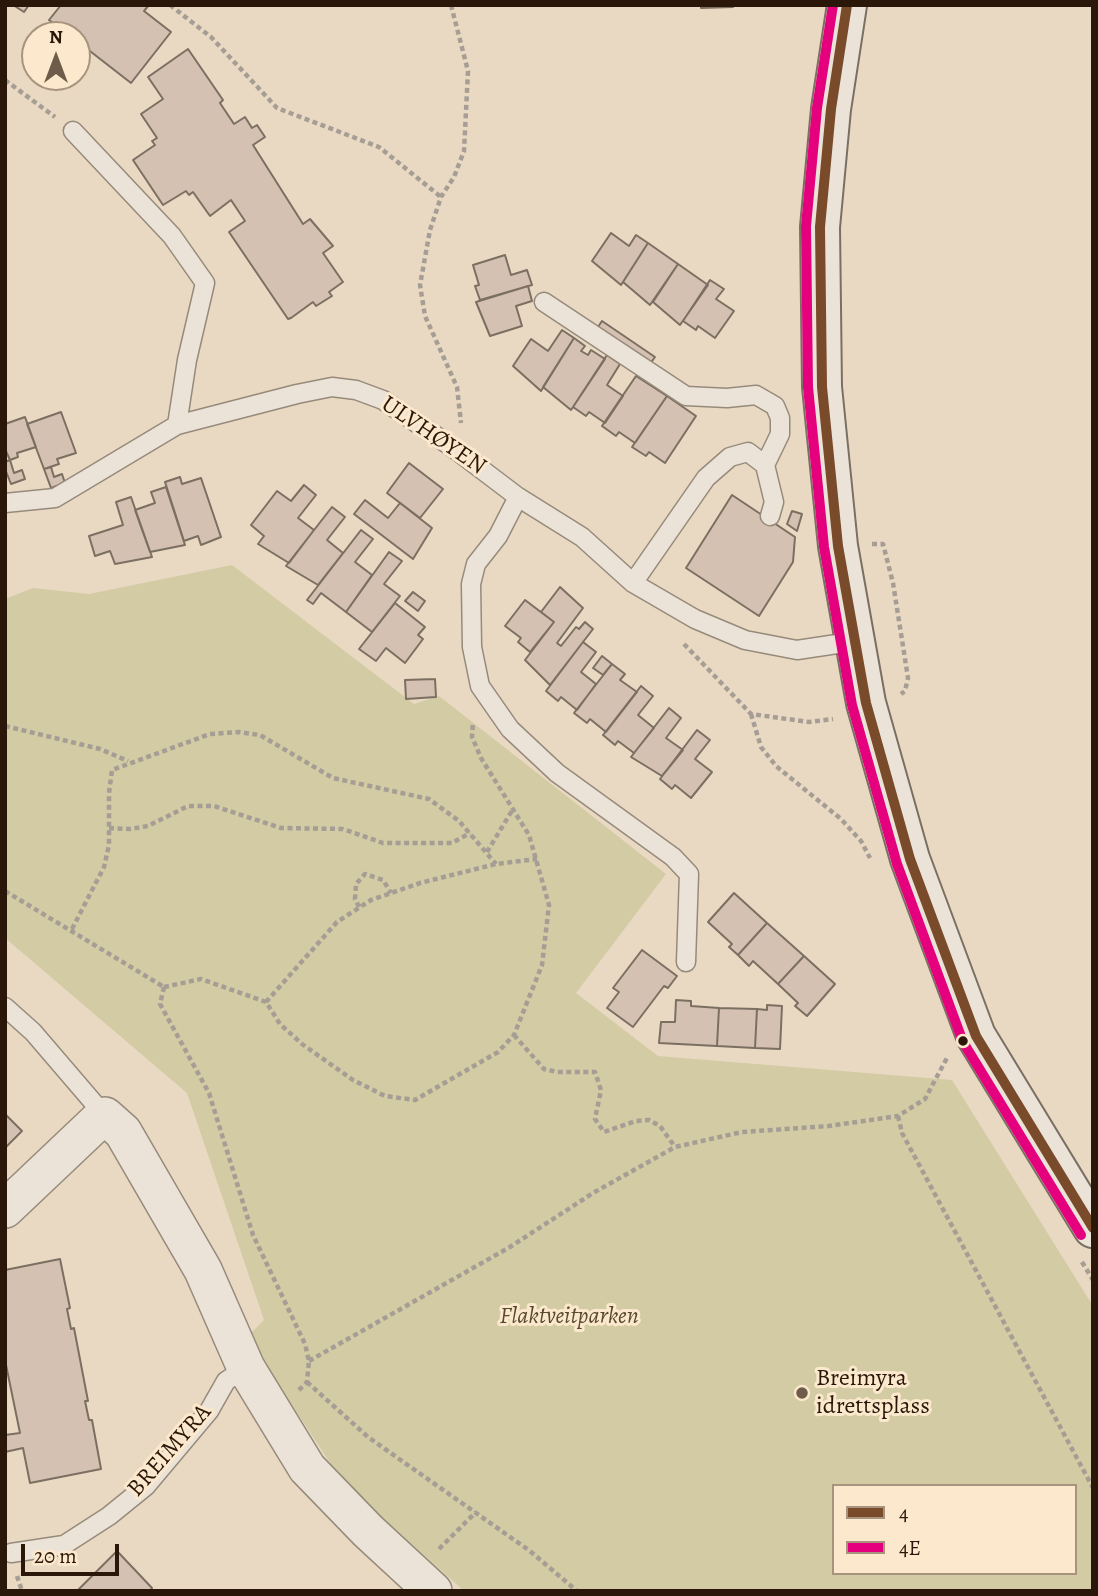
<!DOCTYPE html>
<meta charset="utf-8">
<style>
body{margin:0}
#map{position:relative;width:1098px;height:1596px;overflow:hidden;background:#ead9c2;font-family:Alegreya,serif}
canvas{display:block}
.frame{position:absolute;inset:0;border:7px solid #2b1709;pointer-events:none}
.legend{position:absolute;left:832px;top:1484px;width:245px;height:91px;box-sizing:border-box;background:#fce8cc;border:2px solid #a8947e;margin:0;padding:9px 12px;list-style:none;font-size:21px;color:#2b1709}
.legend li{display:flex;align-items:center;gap:14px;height:35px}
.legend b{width:35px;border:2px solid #a8947e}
.north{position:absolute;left:21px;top:21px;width:70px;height:70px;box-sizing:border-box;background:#fce8cc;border:2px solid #a8947e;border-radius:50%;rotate:0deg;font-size:19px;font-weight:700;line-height:28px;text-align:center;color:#2b1709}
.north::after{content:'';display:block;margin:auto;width:24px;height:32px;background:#6e5b4a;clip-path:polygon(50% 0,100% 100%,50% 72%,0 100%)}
.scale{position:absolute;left:21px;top:1544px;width:98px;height:32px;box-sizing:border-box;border:4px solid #2b1709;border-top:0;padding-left:9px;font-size:21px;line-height:24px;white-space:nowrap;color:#2b1709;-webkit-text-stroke:5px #fce8cc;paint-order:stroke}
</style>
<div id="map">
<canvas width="1098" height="1596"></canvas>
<div class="frame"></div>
<ul class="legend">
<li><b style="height:9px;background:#7a4b2a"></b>4</li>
<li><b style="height:9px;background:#e5007d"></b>4E</li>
</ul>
<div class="north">N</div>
<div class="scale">20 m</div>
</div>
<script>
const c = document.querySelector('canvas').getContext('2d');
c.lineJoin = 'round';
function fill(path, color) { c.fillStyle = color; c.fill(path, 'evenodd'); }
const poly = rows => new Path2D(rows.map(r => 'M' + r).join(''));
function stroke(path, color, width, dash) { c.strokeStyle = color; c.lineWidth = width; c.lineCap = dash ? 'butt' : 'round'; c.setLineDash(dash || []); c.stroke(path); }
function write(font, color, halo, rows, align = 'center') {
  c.font = font + ' Alegreya,serif'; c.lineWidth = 6; c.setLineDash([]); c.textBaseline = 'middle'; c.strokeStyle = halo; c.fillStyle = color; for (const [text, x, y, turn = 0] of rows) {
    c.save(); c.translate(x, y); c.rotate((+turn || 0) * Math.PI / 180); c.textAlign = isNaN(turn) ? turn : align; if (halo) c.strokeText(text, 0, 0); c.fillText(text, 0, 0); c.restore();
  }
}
fill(poly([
 [232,565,414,704,439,696,666,874,576,993,658,1056,952,1080,1093,1306,1093,1591,464,1591,342,1481,247,1337,264,1320,187,1093,5,938,5,599,33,588,89,594],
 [834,1486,1075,1486,1075,1573,834,1573]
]), '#d2cba4');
const building = poly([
 [13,5,29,5,24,12,13,5],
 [61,5,149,5,144,11,171,32,131,83,77,41,77,35,69,35,49,20,61,5],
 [701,5,733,5,733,7,701,8,701,5],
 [188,49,223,100,220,103,234,124,245,117,252,128,257,125,265,137,253,145,303,224,310,219,333,246,323,253,343,282,329,292,332,296,316,306,313,302,291,318,288,319,229,232,245,221,231,200,210,216,193,192,189,195,186,191,163,205,133,160,155,145,152,141,157,138,141,114,163,99,148,77,188,49],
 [611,233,629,246,636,235,648,243,621,285,592,261,611,233],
 [648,243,678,264,650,305,623,282,648,243],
 [505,255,511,275,527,270,532,285,480,300,475,286,479,285,473,265,505,255],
 [678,264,708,285,680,325,653,302,678,264],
 [710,280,724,289,716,299,734,311,715,338,698,326,696,330,683,321,710,280],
 [528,286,532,301,516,306,522,326,490,336,476,302,528,286],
 [602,321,655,357,647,368,594,333,602,321],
 [562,330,574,338,541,391,513,366,531,339,548,351,562,330],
 [574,338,585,346,581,351,588,355,591,350,605,359,571,410,543,387,574,338],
 [607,355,620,364,607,385,623,396,605,423,589,412,586,416,573,407,607,355],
 [636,376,667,396,635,443,619,432,616,436,602,426,636,376],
 [667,396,696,416,665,463,649,452,646,456,632,447,667,396],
 [61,412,76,453,57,459,59,464,44,469,27,424,61,412],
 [25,417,36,447,17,453,18,457,10,460,5,449,5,424,25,417],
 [10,460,14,473,22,470,25,479,11,484,5,469,5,462,10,460],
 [409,463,443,489,420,518,387,493,409,463],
 [51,467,54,477,62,474,65,483,51,488,44,469,51,467],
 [180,477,182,484,201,478,221,537,201,545,198,536,184,541,165,482,180,477],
 [304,485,316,495,298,518,314,530,289,563,258,544,264,536,251,525,277,491,291,501,304,485],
 [166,487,185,545,150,552,135,510,155,503,151,492,166,487],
 [732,495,795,537,793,562,759,616,686,568,732,495],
 [131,497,152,557,115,564,110,551,95,556,89,536,123,525,116,502,131,497],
 [365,500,388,518,400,503,432,528,413,559,354,514,365,500],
 [332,507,345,517,327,540,343,553,318,585,286,566,332,507],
 [792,511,802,514,797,531,787,524,792,511],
 [361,530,373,539,355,562,372,575,346,612,321,593,313,604,307,600,361,530],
 [389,552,402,561,384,584,400,596,372,632,346,612,389,552],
 [560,587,583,608,557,643,561,646,576,627,579,629,585,622,593,629,550,685,525,660,554,622,541,612,560,587],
 [413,592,425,601,418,611,405,601,413,592],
 [525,600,554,622,530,652,518,642,521,638,505,626,525,600],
 [395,603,425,627,418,635,423,639,405,663,386,648,376,661,359,649,395,603],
 [583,642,596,652,581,672,596,684,577,710,561,697,558,701,546,691,583,642],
 [602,656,612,664,603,675,593,668,602,656],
 [612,664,625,674,620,680,637,692,606,732,590,719,587,723,574,713,612,664],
 [435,679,436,697,406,699,405,680,435,679],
 [641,686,653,696,638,715,654,728,634,753,618,741,615,745,603,735,641,686],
 [669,708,681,718,666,738,683,750,662,776,631,757,669,708],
 [697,730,710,740,695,759,712,772,691,798,675,785,672,789,660,779,697,730],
 [734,893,767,923,738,955,729,947,732,944,708,922,734,893],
 [767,923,804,956,778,984,753,961,749,966,738,955,767,923],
 [642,950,677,976,668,988,664,986,633,1027,607,1008,619,992,613,988,642,950],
 [804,956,835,984,807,1016,795,1006,798,1003,778,984,804,956],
 [676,1000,691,1001,691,1006,719,1008,717,1046,659,1043,661,1022,675,1022,676,1000],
 [767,1005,782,1006,780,1049,755,1048,757,1009,767,1010,767,1005],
 [719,1008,757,1009,755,1048,717,1046,719,1008],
 [5,1114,22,1131,5,1148,5,1114],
 [60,1259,70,1308,67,1309,71,1329,74,1328,88,1401,85,1401,89,1420,92,1420,101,1469,30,1483,23,1448,5,1452,5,1435,20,1433,5,1360,5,1270,60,1259],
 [117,1551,152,1588,150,1591,77,1591,117,1551]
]);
fill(building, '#d5c1b1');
stroke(building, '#7b6f62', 2);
const lane = poly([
 [73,131,172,236,205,283,187,360,177,425],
 [544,302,686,396,727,398,756,395,775,406,780,418,780,434,765,465],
 [518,497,498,536,476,564,471,584,472,647,480,686,510,729,557,773,673,857,689,874,686,962],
 [5,503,55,498,177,425,297,394,332,387,356,390,383,400,452,447,518,497,582,537,633,583,695,619,745,640,797,650,857,641],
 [633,583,706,478,730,457,748,452,765,465,774,502,770,516],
 [5,1007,33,1032,105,1116],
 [11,1553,64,1545,109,1516,146,1486,209,1411,226,1381,246,1368]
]);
const street = poly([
 [5,1209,101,1118,105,1116,123,1132,203,1270,246,1368,307,1468,368,1531,433,1591]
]);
const secondary = poly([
 [847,5,831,109,820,227,822,387,838,546,866,703,910,859,976,1036,1093,1228]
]);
stroke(lane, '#968a7b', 21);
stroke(street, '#968a7b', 40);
stroke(secondary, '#7b6f62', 42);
stroke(poly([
 [170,5,211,37,277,108,379,147,441,197],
 [451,5,468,71,464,151,454,177,441,197,430,230,420,285,425,316,457,387,461,423],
 [5,80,55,117],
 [872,544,883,544,893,583,908,678,905,691,901,694],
 [684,644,751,714,809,722,833,719],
 [751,714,761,747,776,766,841,819,861,841,870,858],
 [5,726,100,749,128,761],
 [109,828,130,829,148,826,188,806,214,806,281,828,343,829,383,843,452,843,470,833],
 [487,852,513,809],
 [5,891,164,987],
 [359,907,355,899,356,884,365,874,383,880,391,893],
 [72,929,104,867,109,845,109,793,112,770,210,734,239,732,260,735,333,778,429,799,459,821,496,864],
 [164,987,201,979,266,1002,280,1024,302,1044,353,1080,385,1096,415,1100,498,1052,514,1035,542,965,549,905,529,835,481,758,472,737,473,722],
 [164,987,160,1004,209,1093,253,1235,305,1344,309,1361,307,1382,298,1391],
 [266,1002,337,922,371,900,420,883,496,864,537,859],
 [514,1035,544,1069,557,1072,595,1072,601,1090,595,1119,604,1132,636,1121,649,1120,660,1126,675,1147],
 [898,1116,902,1133,1093,1488],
 [1082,1262,1093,1280],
 [309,1361,510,1247,593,1193,675,1147,742,1132,829,1126,898,1116,925,1099,948,1056],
 [307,1382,368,1437,530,1551,577,1591],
 [439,1549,476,1512],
 [17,1576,22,1591]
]), '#a69e94', 4.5, [5, 3.5]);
stroke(lane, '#ece3d8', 18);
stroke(street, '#ece3d8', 37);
stroke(secondary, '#ece3d8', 38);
stroke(poly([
 [847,5,831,109,820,227,822,387,838,546,866,703,910,859,976,1036,1093,1228]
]), '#7a4b2a', 10);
stroke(poly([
 [833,5,817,108,806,226,808,387,824,547,852,705,897,864,963,1042,1081,1235]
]), '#e5007d', 10);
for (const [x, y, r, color] of [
 [963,1041,6,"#2b1709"],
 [802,1393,7,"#6e5b4a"]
]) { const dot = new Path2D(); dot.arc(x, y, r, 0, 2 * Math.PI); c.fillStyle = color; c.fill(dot); stroke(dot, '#fce8cc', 2.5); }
write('24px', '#2b1709', '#fce8cc', [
 ["ULVHØYEN",433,436,34],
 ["BREIMYRA",170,1451,-49]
]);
write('italic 24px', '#574a30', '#fce8cc', [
 ["Flaktveitparken",569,1317]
]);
write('24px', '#2b1709', '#fce8cc', [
 ["Breimyra",816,1379],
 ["idrettsplass",816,1407]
], 'left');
</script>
